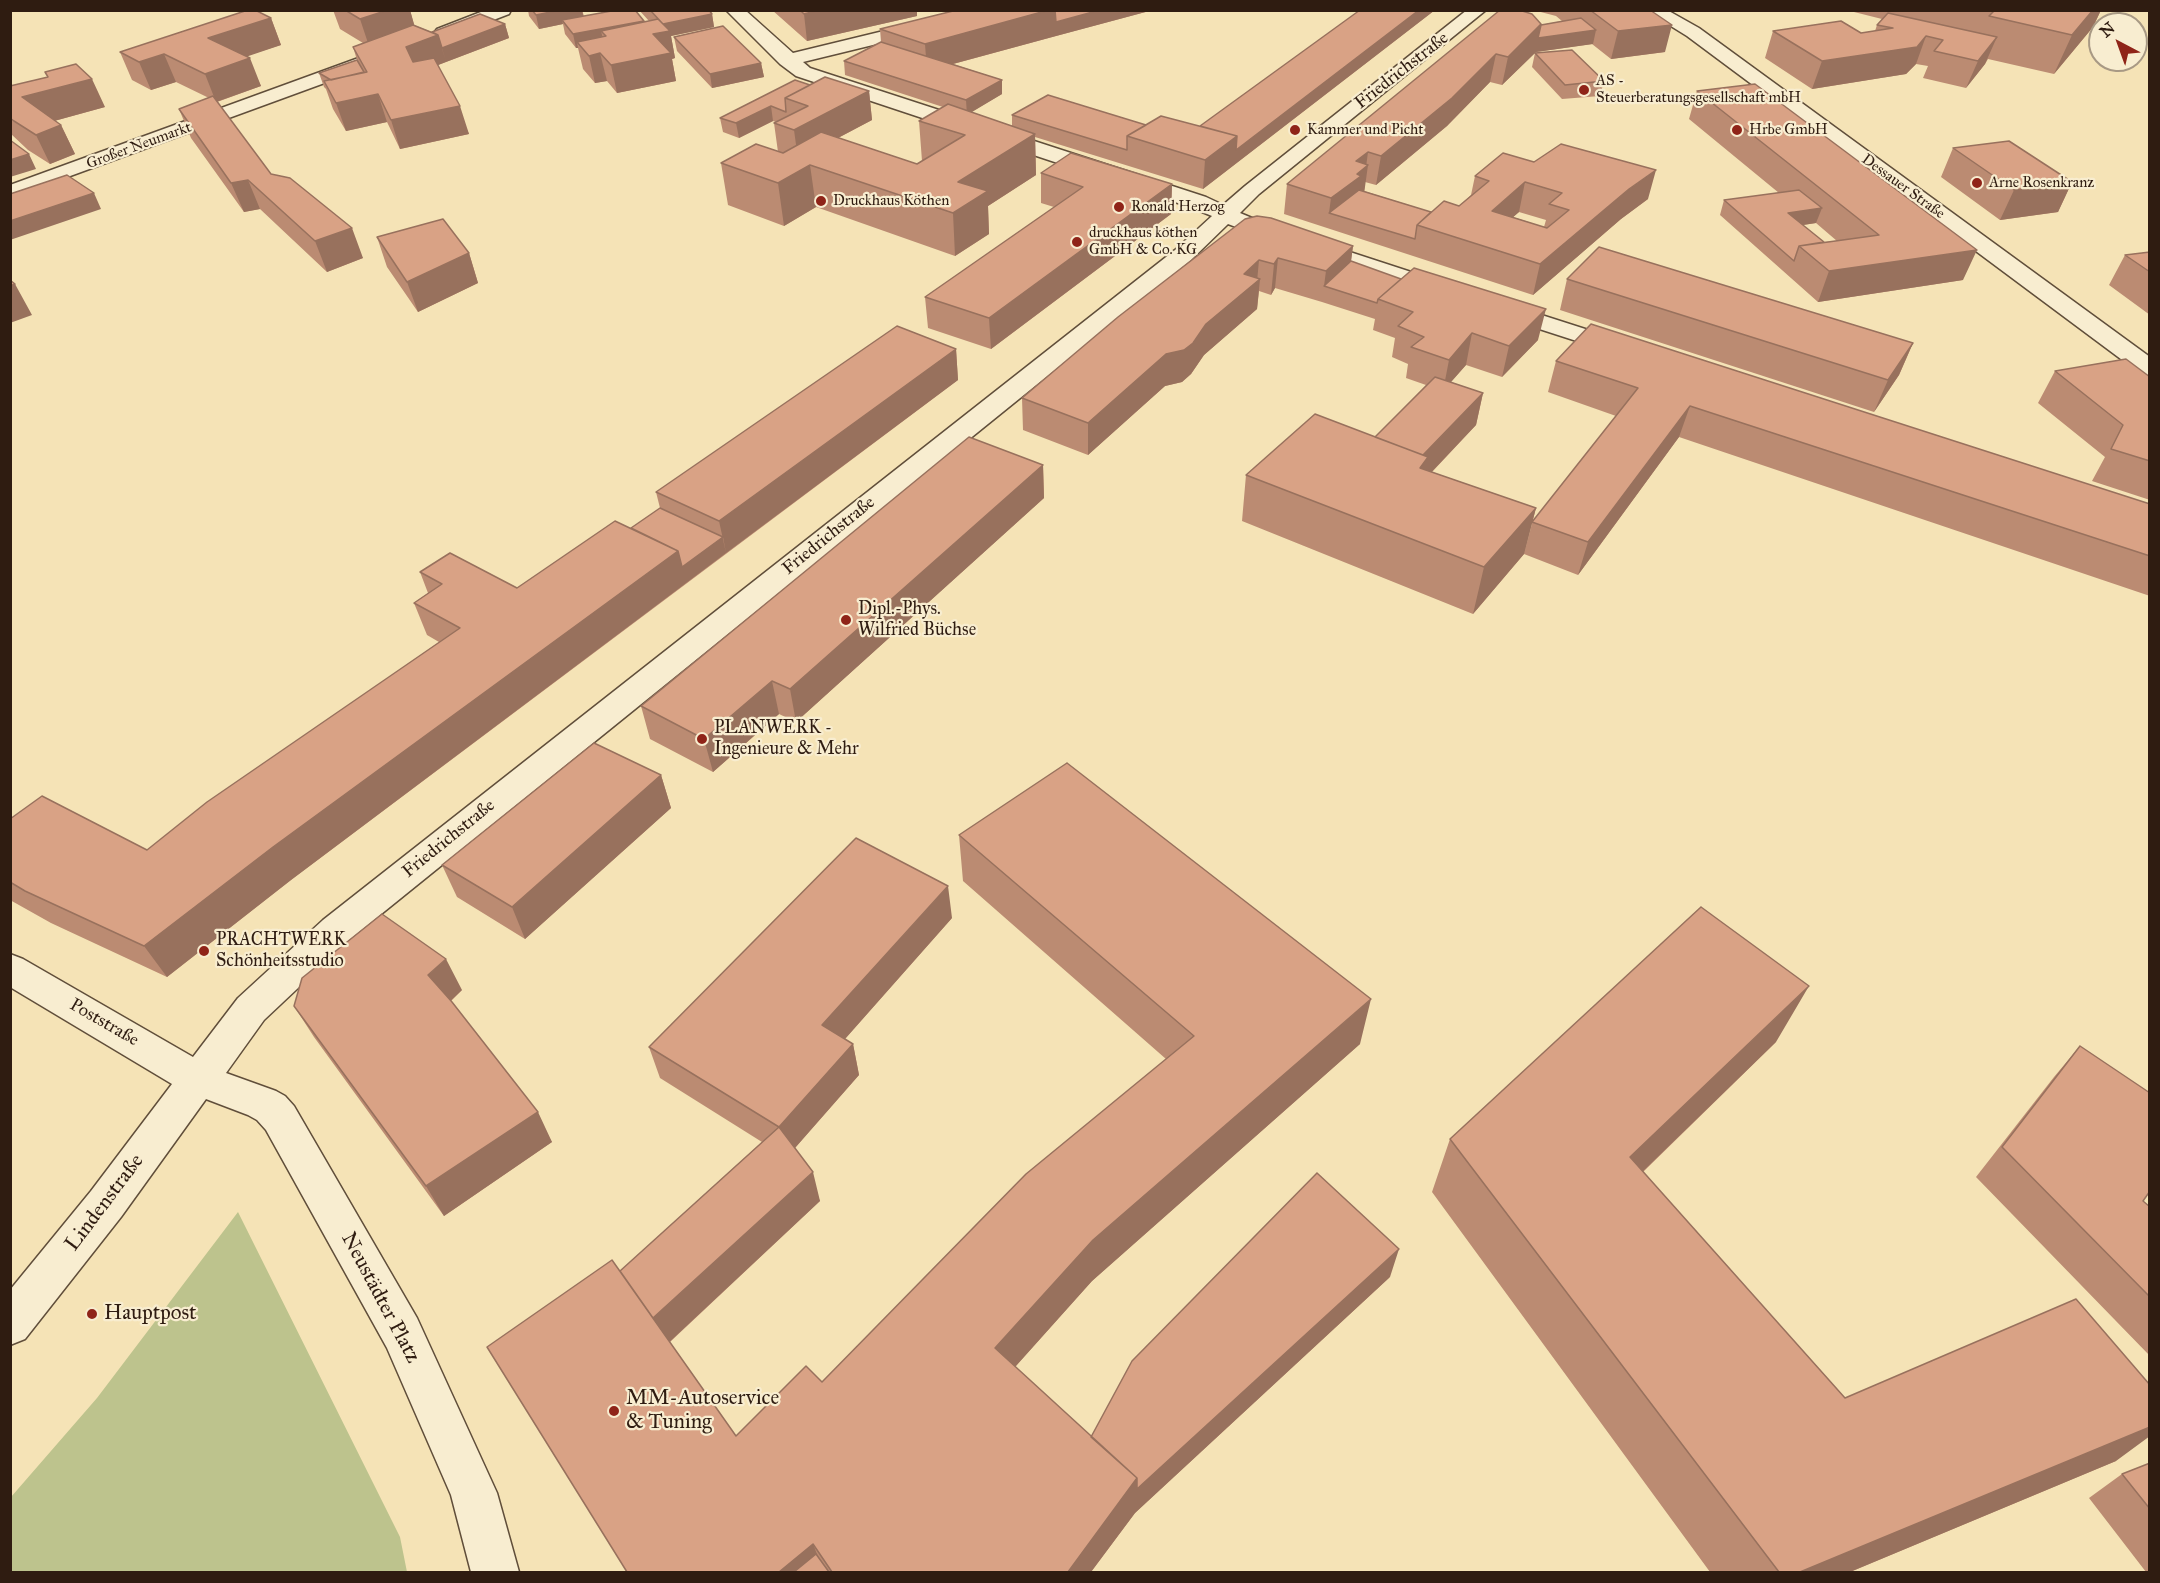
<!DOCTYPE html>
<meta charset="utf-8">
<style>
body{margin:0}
#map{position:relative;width:2160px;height:1583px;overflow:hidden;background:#f5e3b6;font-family:"IM FELL Great Primer",serif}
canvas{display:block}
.frame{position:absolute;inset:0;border:12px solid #2f1c11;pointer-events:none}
.north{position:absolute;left:2088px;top:12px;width:60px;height:60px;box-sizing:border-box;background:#f8edd0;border:2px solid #a89984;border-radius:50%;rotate:319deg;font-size:16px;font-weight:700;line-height:24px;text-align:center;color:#2f1c11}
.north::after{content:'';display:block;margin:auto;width:21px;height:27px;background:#8f2418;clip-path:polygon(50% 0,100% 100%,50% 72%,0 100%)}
</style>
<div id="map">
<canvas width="2160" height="1583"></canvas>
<div class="frame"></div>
<div class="north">N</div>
</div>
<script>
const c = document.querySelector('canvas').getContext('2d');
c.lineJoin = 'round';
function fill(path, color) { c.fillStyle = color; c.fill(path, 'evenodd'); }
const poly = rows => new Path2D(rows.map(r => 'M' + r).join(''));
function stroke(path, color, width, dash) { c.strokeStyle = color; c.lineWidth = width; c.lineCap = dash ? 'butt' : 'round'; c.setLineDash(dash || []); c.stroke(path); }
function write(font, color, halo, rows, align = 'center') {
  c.font = font + ' "IM FELL Great Primer",serif'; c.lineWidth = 4.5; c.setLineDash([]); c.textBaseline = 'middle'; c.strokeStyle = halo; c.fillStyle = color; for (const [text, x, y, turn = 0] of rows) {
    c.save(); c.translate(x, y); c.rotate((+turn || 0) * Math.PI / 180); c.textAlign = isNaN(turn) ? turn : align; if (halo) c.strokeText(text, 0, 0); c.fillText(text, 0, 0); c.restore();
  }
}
fill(poly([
 [238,1212,400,1537,407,1572,11,1572,11,1497,97,1398]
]), '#bdc38d');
const minor = poly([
 [486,10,511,10,509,14,449,37,443,38,437,37,434,33,437,29,486,10],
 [726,10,745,10,793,53,970,10,1002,10,1000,14,803,62,810,68,1206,197,1223,205,1245,186,1467,10,1486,10,1259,194,1240,213,1252,218,1255,223,1252,228,1244,230,1228,224,1191,260,349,940,264,1020,226,1073,276,1091,285,1096,294,1106,417,1318,497,1493,519,1572,471,1572,451,1495,387,1348,266,1130,257,1120,248,1115,206,1099,121,1217,25,1339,10,1345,10,1290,91,1191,172,1084,10,987,10,954,23,959,193,1057,238,998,323,920,1175,250,1212,216,1190,207,796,76,780,64,726,10],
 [1645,10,1667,10,1699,28,2150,357,2150,376,2141,374,1687,36,1645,10],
 [364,56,371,58,373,62,371,66,10,198,10,185,364,56],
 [1310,239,1454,286,1458,291,1454,296,1446,298,1438,296,1302,251,1299,246,1302,241,1310,239],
 [1501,302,1632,344,1635,349,1632,354,1623,356,1493,314,1489,309,1493,304,1501,302]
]);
stroke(minor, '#604e3a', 3);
fill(minor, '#f8edd0');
fill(poly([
 [333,10,410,10,414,25,432,32,505,24,509,38,438,65,469,134,400,149,387,122,346,131,333,109,326,89,324,87,319,73,357,60,353,47,363,43,340,29],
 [528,10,582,10,584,16,644,22,649,21,639,10,709,10,712,14,714,27,671,36,675,58,672,59,676,81,617,93,607,81,595,83,583,69,578,48,576,48,565,34,563,24,539,29,529,16],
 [772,10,917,10,917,16,807,41],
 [957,10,1153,10,1056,36,953,64,1002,80,1002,94,971,112,1012,126,1012,115,1146,125,1200,126,1360,10,1435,10,1203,189,1035,137,1036,175,988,206,989,234,955,256,816,207,784,226,728,205,721,163,778,152,774,123,776,122,773,121,739,138,723,132,720,118,810,85,869,91,872,120,838,138,917,164,922,161,919,121,943,107,845,75,844,61,881,42,880,29],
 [1533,10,1650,10,1665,52,1611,59,1592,44,1536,52,1502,85,1490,82,1447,126,1376,185,1365,182,1364,191,1431,212,1459,206,1471,195,1475,176,1503,153,1648,199,1621,219,1533,295,1284,214,1287,184,1541,25,1562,21,1556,16],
 [1519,212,1546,220,1544,227,1513,217],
 [1846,10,2101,10,2093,27,2054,74,1988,59,1985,64,1966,88,1923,78,1928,66,1916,64,1906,74,1812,89,1765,58,1773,31,1861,33,1875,31,1877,25,1882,19],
 [271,18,281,45,246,56,261,86,217,102,271,174,363,258,327,272,260,209,244,212,191,138,179,109,209,98,176,82,151,90,132,80,120,52],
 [674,37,761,63,764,77,712,88,677,51],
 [1535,53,1604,81,1600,96,1562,99,1532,67],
 [10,86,105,107,54,121,61,125,75,154,50,164,28,150,10,133],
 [1697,91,1963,280,1818,302,1720,215,1724,200,1779,193,1689,119],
 [1816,223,1837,241,1824,242,1803,225],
 [1953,148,2072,182,2058,212,2000,220,1941,177],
 [1041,173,1172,184,1171,214,991,349,928,328,925,297,1054,207,1041,203],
 [1245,219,1353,246,1351,261,1538,340,1502,377,1466,365,1451,382,1483,393,1476,425,1432,472,1536,508,1524,554,1473,614,1242,521,1246,475,1375,437,1426,385,1406,378,1408,364,1392,357,1395,338,1373,330,1375,319,1322,302,1275,288,1271,295,1259,291,1257,309,1204,355,1191,374,1182,382,1165,386,1088,455,1023,430,1022,398],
 [377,237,469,253,478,283,418,312,387,267],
 [2150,252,2150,315,2109,285,2125,255],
 [1567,279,1913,343,1899,375,1874,412,1560,310],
 [956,349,958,380,291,880,167,977,51,923,10,900,10,819,147,850,439,642,427,635,414,603,428,593,420,572,517,588,631,528,660,508,656,492],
 [1556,361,2150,504,2150,596,1679,437,1578,575,1524,554,1532,522,1616,416,1548,392],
 [2055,371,2150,377,2150,500,2092,481,2105,457,2038,403],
 [1043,465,1044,498,796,722,779,714,713,772,650,739,641,706],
 [661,775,671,808,525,939,457,897,442,865],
 [959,835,1360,1044,1092,1281,1015,1367,1091,1437,1390,1277,1135,1513,1091,1572,627,1572,620,1271,762,1142,660,1078,649,1047,952,918,845,1039,853,1044,859,1075,795,1148,820,1201,670,1342,736,1436,822,1382,1166,1059,963,881],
 [462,990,451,1001,552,1142,444,1216,314,1037,294,1006],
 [1776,1042,1643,1172,1845,1398,2116,1461,1850,1572,1710,1572,1432,1192,1450,1139],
 [2080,1046,2143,1201,2150,1207,2150,1356,1976,1177,2054,1077],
 [2150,1463,2150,1572,2146,1572,2089,1498,2122,1474]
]), '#bb8b72');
fill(poly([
 [388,10,410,10,416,31,369,46,360,19],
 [560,10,582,10,584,20,562,20,563,24,539,29,536,15],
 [819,10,917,10,917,16,807,41,804,14],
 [1049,10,1153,10,1056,36,927,71,925,44],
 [1419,10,1435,10,1203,189,1205,160,1237,136],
 [2093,10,2101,10,2093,27,2054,74,2072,35],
 [712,14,714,27,671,36,675,58,672,59,676,81,617,93,611,65,663,24],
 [271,18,281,45,219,66,208,38],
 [644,21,606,36,601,31,604,43,577,42,578,48,576,48,573,34],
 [505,24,509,38,446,62,442,48],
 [1541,24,1596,30,1593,44,1536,52,1502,85,1508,57],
 [1672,25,1665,52,1611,59,1618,31],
 [438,35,446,62,415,74,406,47],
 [1926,36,1916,64,1906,74,1812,89,1822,61],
 [1997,37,1985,64,1966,88,1978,61],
 [600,53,607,81,595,83,589,56],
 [164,54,176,82,151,90,139,62],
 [1496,54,1490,82,1447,126,1376,185,1381,156],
 [250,58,261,86,216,102,205,74],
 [761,63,764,77,712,88,710,74],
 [92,79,105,107,36,126,22,97],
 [1002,80,1002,94,967,115,966,100],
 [869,91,872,120,798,159,794,130],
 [378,94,387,122,346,131,336,103],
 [460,106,469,134,400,149,391,120],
 [771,106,773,121,739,138,736,123],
 [61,125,75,154,50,164,36,135],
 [1035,134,1036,175,988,206,989,234,955,256,953,213,958,182],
 [1368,152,1366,167,1368,165,1364,194,1329,213,1331,198,1356,161],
 [29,154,36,169,10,177,10,160],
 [810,165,816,207,784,226,778,183],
 [1656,170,1648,199,1621,219,1533,295,1540,264,1629,189],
 [248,180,260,209,244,212,231,183],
 [1525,182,1519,212,1486,241,1492,211],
 [2072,182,2058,212,2000,220,2014,190],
 [1172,184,1171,214,991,349,989,318],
 [94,193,101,209,10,240,10,221],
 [1822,208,1816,223,1783,228,1788,213],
 [352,228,363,258,327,272,315,241],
 [1353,246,1349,276,1324,286,1326,271],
 [1977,250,1963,280,1818,302,1829,271],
 [469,253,478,283,418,312,407,282],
 [1278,258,1275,288,1271,295,1274,264],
 [1259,260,1257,282,1260,279,1257,309,1204,355,1191,374,1182,382,1165,386,1088,455,1088,423],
 [15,284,32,315,10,323,10,286],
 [1546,309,1538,340,1502,377,1509,346],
 [1472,333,1466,365,1443,391,1449,360],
 [1913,343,1899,375,1874,412,1888,380],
 [956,349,958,380,726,553,719,521],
 [1483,393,1476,425,1424,480,1413,466],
 [1690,406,1679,437,1578,575,1588,542],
 [1043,465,1044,498,796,722,790,689],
 [1536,508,1524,554,1473,614,1484,567],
 [723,537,726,553,291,880,167,977,144,946,273,847,678,551],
 [772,681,779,714,713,772,704,739],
 [661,775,671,808,525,939,512,907],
 [948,886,952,918,829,1057,822,1025],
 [446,959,462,990,444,1007,428,975],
 [1809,986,1776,1042,1603,1210,1630,1157],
 [1371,999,1360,1044,1092,1281,998,1386,995,1348,1093,1240],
 [853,1044,859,1075,787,1157,779,1127],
 [538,1112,552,1142,444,1216,426,1186],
 [813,1172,820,1201,664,1347,651,1320],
 [1399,1249,1390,1277,1135,1513,1091,1572,1068,1572,1137,1478],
 [2150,1427,2150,1436,2116,1461,1850,1572,1800,1572],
 [813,1544,824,1572,779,1572]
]), '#98715d');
const building = poly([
 [248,10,255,10,271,18,208,38,250,58,205,74,164,54,139,62,120,52,248,10],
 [345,10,388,10,360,19,345,10],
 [532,10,560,10,536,15,532,10],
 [617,10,635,10,644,21,573,34,562,20,617,10],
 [650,10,709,10,712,14,663,24,650,10],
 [800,10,819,10,804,14,800,10],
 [957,10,1049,10,925,44,880,29,957,10],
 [1055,10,1100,10,1056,22,1055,10],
 [1360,10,1419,10,1236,150,1237,136,1200,126,1360,10],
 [1500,10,1519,10,1532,14,1541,24,1508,57,1496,54,1452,98,1381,156,1368,152,1356,161,1368,165,1357,174,1361,176,1331,198,1287,184,1500,10],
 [1590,10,1650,10,1672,25,1618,31,1590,10],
 [1995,10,2093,10,2072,35,1989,16,1995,10],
 [1888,13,1997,37,1978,61,1934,51,1943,40,1926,36,1917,47,1822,61,1773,31,1841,21,1861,33,1893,28,1877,25,1888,13],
 [480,14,505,24,442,48,438,35,432,32,480,14],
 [1581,18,1596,30,1538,38,1541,25,1581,18],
 [658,19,670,31,653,34,671,53,611,65,600,53,589,56,577,42,606,36,601,31,658,19],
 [413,25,438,35,406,47,413,62,434,58,460,106,391,120,378,94,336,103,324,81,367,72,353,47,413,25],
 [723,26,761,63,710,74,674,37,723,26],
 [881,42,1002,80,966,100,844,61,881,42],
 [1572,50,1604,81,1565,85,1535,53,1572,50],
 [357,60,364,72,331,80,319,73,357,60],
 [76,64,92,79,22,97,61,125,36,135,14,121,10,118,10,86,48,77,45,72,76,64],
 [825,77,869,91,794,130,774,123,808,106,785,98,825,77],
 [795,80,810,85,785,98,786,112,771,106,736,123,720,118,795,80],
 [1755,84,1977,250,1829,271,1799,246,1879,235,1697,91,1755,84],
 [1048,95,1146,125,1127,136,1127,150,1012,115,1048,95],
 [213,96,271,174,290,178,352,228,315,241,248,180,231,183,179,109,213,96],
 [948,104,1035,134,958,182,988,191,953,213,810,165,778,183,721,163,756,144,783,153,821,132,917,164,965,135,919,121,948,104],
 [1161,116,1237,136,1205,160,1127,136,1161,116],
 [10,140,29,154,10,160,10,140],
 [2009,141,2072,182,2014,190,1953,148,2009,141],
 [1561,144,1656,170,1629,189,1540,264,1417,225,1444,201,1459,206,1489,181,1475,176,1503,153,1534,162,1561,144],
 [1525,182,1562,193,1549,204,1569,210,1547,228,1492,211,1525,182],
 [1071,153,1172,184,989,318,925,297,1083,187,1041,173,1071,153],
 [67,175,94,193,10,221,10,194,67,175],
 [1359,190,1431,212,1417,225,1415,239,1329,213,1359,190],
 [1799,190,1822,208,1788,213,1824,242,1799,246,1794,261,1724,200,1799,190],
 [1257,216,1271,218,1353,246,1326,271,1278,258,1274,264,1259,260,1244,274,1260,279,1206,324,1193,343,1184,350,1166,354,1088,423,1022,398,1118,317,1245,219,1257,216],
 [443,219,469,253,407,282,377,237,443,219],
 [1599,247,1913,343,1888,380,1567,279,1599,247],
 [2150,252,2150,272,2125,255,2150,252],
 [1351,261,1401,279,1378,299,1377,303,1324,286,1351,261],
 [1414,268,1546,309,1509,346,1472,333,1449,360,1411,347,1424,337,1398,326,1413,312,1378,299,1414,268],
 [10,280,15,284,10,286,10,280],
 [1591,324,2150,504,2150,556,1690,406,1588,542,1532,522,1638,388,1556,361,1591,324],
 [897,326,956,349,719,521,656,492,897,326],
 [2126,359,2150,377,2150,461,2111,449,2123,425,2055,371,2126,359],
 [1435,377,1483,393,1423,455,1375,437,1435,377],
 [1315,414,1428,457,1420,468,1536,508,1484,567,1246,475,1315,414],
 [969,437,1043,465,790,689,772,681,704,739,641,706,969,437],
 [660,508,723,537,682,567,678,551,631,528,660,508],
 [615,521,678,551,273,847,144,946,25,891,10,882,10,819,42,796,147,850,207,802,460,628,414,603,442,584,420,572,450,553,517,588,615,521],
 [594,743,661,775,512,907,442,865,594,743],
 [1067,763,1371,999,1093,1240,995,1348,1137,1478,1068,1572,832,1572,813,1544,779,1572,627,1572,487,1347,612,1260,736,1436,806,1366,822,1382,1026,1174,1194,1036,959,835,1067,763],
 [856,838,948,886,822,1025,853,1044,779,1127,649,1047,856,838],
 [1701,907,1809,986,1630,1157,1845,1398,2076,1299,2150,1385,2150,1427,1800,1572,1779,1572,1450,1139,1701,907],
 [382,914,446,959,428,975,452,1002,538,1112,426,1186,294,1006,302,978,382,914],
 [2080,1046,2150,1093,2150,1191,2143,1201,2150,1207,2150,1297,2002,1147,2080,1046],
 [779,1127,813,1172,653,1318,620,1271,779,1127],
 [1317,1173,1399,1249,1137,1489,1137,1478,1091,1437,1132,1361,1317,1173],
 [2150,1463,2150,1509,2122,1474,2150,1463],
 [816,1554,829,1572,794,1572,816,1554]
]);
fill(building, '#d9a285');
stroke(building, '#98715d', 1.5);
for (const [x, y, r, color] of [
 [1584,90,6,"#8f2418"],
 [1295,130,6,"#8f2418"],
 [1737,130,6,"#8f2418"],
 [1977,183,6,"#8f2418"],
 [821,201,6,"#8f2418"],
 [1119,207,6,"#8f2418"],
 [1077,242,6,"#8f2418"],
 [846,620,6,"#8f2418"],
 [702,739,6,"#8f2418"],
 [204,951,6,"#8f2418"],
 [92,1314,6,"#8f2418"],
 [614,1411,6,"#8f2418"]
]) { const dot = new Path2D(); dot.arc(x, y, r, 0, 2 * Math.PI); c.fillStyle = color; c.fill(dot); stroke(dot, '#f8edd0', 2); }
write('15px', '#2f1c11', '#f8edd0', [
 ["AS -",1596,81],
 ["Steuerberatungsgesellschaft mbH",1596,98],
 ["Kammer und Picht",1307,130],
 ["Hrbe GmbH",1749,130],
 ["Arne Rosenkranz",1989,183],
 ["Druckhaus Köthen",833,201],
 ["Ronald Herzog",1131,207],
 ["druckhaus köthen",1089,233],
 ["GmbH & Co. KG",1089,250]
], 'left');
write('15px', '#2f1c11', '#f8edd0', [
 ["Großer Neumarkt",139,146,-20],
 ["Dessauer Straße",1903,187,36]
]);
write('18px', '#2f1c11', '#f8edd0', [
 ["Friedrichstraße",1402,71,-38],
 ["Friedrichstraße",829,536,-39],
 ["Friedrichstraße",449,839,-39],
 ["Poststraße",104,1023,30]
]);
write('18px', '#2f1c11', '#f8edd0', [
 ["Dipl.-Phys.",858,610],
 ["Wilfried Büchse",858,631],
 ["PLANWERK -",714,729],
 ["Ingenieure & Mehr",714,750],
 ["PRACHTWERK",216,941],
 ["Schönheitsstudio",216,962]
], 'left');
write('21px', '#2f1c11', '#f8edd0', [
 ["Lindenstraße",105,1203,-53],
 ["Neustädter Platz",380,1298,62]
]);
write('21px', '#2f1c11', '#f8edd0', [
 ["Hauptpost",104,1314],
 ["MM-Autoservice",626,1399],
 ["& Tuning",626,1423]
], 'left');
</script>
